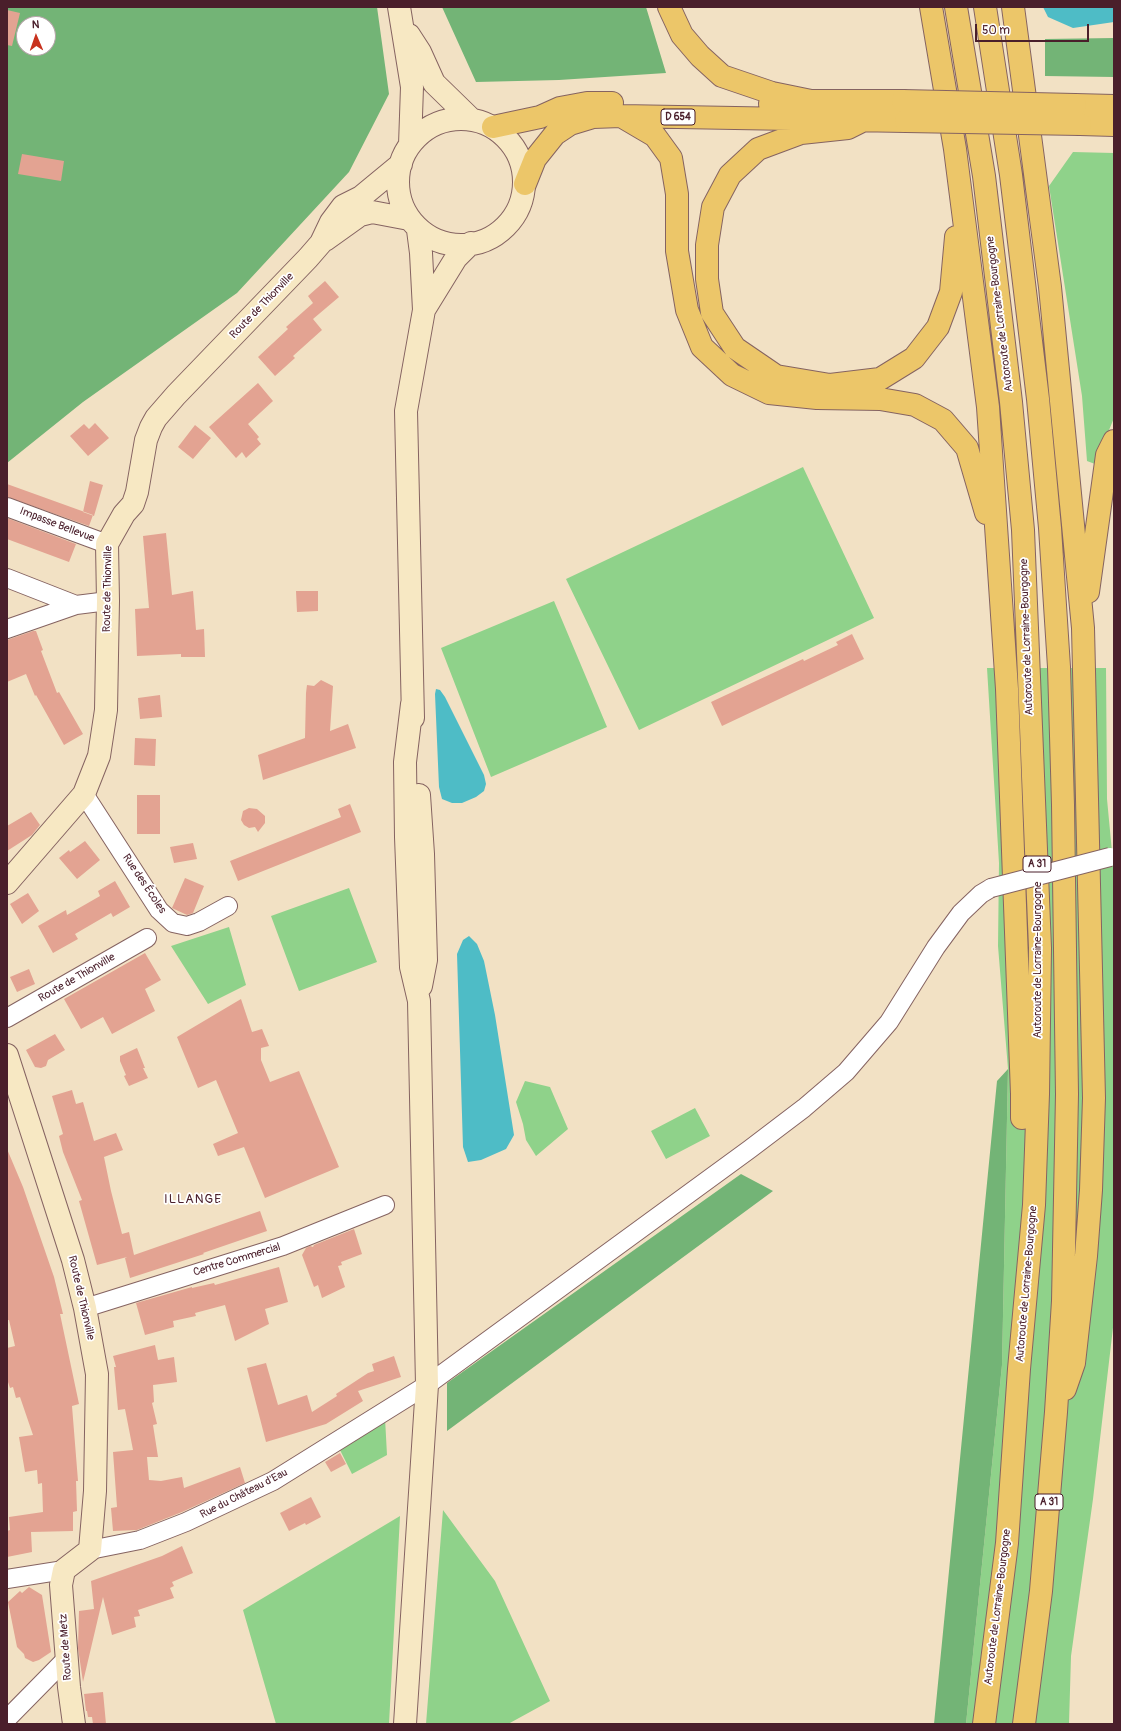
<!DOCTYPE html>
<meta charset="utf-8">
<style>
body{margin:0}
#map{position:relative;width:1121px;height:1731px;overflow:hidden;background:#f2e1c4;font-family:Pangolin,sans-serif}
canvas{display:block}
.frame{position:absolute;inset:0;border:8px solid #4a1f2b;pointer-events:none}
.north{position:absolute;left:16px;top:16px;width:40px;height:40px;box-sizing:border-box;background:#fff;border:1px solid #b7a5aa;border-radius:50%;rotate:358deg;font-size:11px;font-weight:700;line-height:16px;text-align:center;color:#4a1f2b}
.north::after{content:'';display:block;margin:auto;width:14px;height:18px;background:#c8321e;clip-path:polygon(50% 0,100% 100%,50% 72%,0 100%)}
.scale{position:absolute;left:975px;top:24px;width:114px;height:18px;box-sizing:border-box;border:2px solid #4a1f2b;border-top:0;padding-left:5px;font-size:12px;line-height:14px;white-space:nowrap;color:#4a1f2b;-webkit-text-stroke:3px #fff;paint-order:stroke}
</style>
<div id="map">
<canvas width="1121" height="1731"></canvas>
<div class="frame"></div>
<div class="north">N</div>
<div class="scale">50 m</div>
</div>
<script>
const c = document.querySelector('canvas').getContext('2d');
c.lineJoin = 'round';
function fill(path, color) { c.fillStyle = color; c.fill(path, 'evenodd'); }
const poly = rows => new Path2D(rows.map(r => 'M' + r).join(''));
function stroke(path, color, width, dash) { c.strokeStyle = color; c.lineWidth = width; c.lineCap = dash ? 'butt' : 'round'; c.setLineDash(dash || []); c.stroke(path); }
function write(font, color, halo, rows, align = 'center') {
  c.font = font + ' Pangolin,sans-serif'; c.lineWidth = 3.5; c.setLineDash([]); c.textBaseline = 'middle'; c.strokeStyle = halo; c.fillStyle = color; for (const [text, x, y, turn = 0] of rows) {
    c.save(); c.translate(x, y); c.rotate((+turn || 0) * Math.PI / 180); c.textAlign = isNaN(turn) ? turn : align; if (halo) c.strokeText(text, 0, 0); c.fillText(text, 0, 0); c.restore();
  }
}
fill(poly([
 [1073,152,1114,153,1114,418,1095,464,1087,461,1082,396,1049,186],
 [803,467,874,618,639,730,566,579],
 [554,601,607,727,491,777,441,648],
 [987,668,1106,668,1107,799,1114,873,1114,1319,1093,1499,1071,1656,1069,1724,966,1724,1002,1365,1008,1069,998,946,999,863],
 [349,888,377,962,299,991,271,916],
 [229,927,246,985,208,1004,171,946],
 [525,1081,550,1087,568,1129,536,1156,526,1140,523,1124,516,1102],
 [695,1108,710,1136,666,1159,651,1131],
 [385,1418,387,1455,352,1474,338,1446],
 [443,1510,495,1581,550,1701,508,1724,426,1724],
 [400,1516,389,1724,276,1724,243,1610]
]), '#8fd28a');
fill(poly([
 [7,7,377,7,389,94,349,172,237,293,83,402,7,463],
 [24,24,48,24,48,48,24,48],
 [442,7,646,7,666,73,559,80,476,82],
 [1114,38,1114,77,1045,76,1045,39],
 [1008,1069,1002,1365,966,1724,934,1724,997,1081],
 [741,1174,773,1191,447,1431,447,1383]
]), '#73b476');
fill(poly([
 [1043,7,1114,7,1114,22,1073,28,1048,17],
 [436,689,440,690,445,697,484,775,486,784,484,791,476,797,462,803,452,803,442,799,439,787,435,694],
 [469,936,477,944,484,961,495,1015,514,1135,506,1149,481,1160,468,1162,463,1147,457,954,463,940]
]), '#4ebcc6');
fill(poly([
 [7,10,20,13,12,46,7,45],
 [22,154,64,161,61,181,18,174],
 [325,281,339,297,313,319,322,330,293,356,295,358,275,376,258,357,288,329,286,327,313,303,308,296],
 [258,383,273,401,248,424,259,437,257,439,261,444,246,458,242,452,236,458,209,427],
 [95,423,109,438,88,456,70,436,84,424,89,429],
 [195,425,211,438,193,459,178,447],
 [90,481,103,485,94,516,83,512],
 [7,484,93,515,89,526,7,497],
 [7,518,76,544,69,562,7,539],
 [166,533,172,595,193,591,196,630,204,629,205,657,181,657,181,654,137,656,135,609,149,608,143,536],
 [296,591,318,591,318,611,297,612],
 [33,631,36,631,40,642,43,650,41,651,57,693,59,692,83,734,64,745,36,695,35,696,26,674,7,682,7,640],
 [852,634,864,659,722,726,711,702,803,659,804,661,838,645,836,642],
 [321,680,333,686,330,731,348,724,356,748,263,780,258,755,305,738,306,693,307,685,314,686],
 [160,695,162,717,140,719,138,698],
 [135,738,156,739,155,766,134,765],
 [137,795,160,795,160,834,137,834],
 [350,804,361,832,238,881,230,861,341,817,338,809],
 [249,808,257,809,265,816,265,823,258,832,255,827,249,828,244,825,241,820,243,811],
 [31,812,40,825,32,835,7,851,7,826],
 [85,841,100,860,77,879,59,858,69,850,70,852],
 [193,843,197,859,174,863,170,847],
 [185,878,204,886,193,913,187,915,172,908],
 [115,881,130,907,113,917,111,913,75,934,78,939,53,953,38,926,66,910,67,915,100,896,98,891],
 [28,893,39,911,22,924,10,904],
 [145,953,161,980,145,989,155,1011,112,1034,103,1017,81,1029,64,999],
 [29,969,35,984,17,992,10,977],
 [241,999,252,1032,262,1029,269,1046,261,1048,261,1060,270,1082,299,1071,339,1167,265,1198,244,1147,218,1156,213,1144,238,1133,216,1080,198,1088,177,1037],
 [55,1034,65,1050,48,1060,46,1066,41,1068,35,1067,26,1050],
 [137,1048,145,1068,143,1068,148,1078,129,1086,124,1076,126,1075,120,1061,120,1056],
 [72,1090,76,1104,83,1102,94,1141,116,1133,123,1150,104,1157,111,1191,122,1234,129,1232,134,1255,260,1211,267,1231,203,1253,204,1254,130,1278,125,1258,127,1257,97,1265,79,1201,82,1200,63,1152,59,1136,63,1134,52,1096],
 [7,1149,23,1187,54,1277,63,1314,60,1314,79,1404,72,1406,78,1481,76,1481,77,1511,73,1512,73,1531,31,1532,32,1552,7,1557,7,1531,10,1530,9,1517,43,1512,42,1483,38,1484,37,1470,25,1472,19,1437,33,1435,20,1397,16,1398,13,1387,10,1388,7,1379,7,1348,15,1346,9,1320,7,1320],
 [354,1229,362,1254,341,1262,342,1265,338,1266,345,1287,322,1298,318,1285,314,1287,302,1255,306,1248,310,1246,313,1247,314,1245],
 [279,1267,288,1302,265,1309,269,1324,235,1341,225,1305,195,1313,196,1316,173,1321,174,1327,145,1335,136,1303,192,1287,192,1288,214,1283,215,1285],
 [155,1345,158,1360,174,1357,177,1382,153,1385,154,1402,152,1403,157,1424,153,1425,158,1457,147,1457,149,1480,161,1481,182,1477,184,1488,240,1467,245,1483,182,1512,137,1530,113,1531,111,1508,117,1507,113,1452,133,1450,125,1409,118,1410,114,1367,116,1367,113,1356],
 [394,1356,401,1377,358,1391,363,1401,326,1424,266,1442,247,1368,266,1363,278,1405,307,1395,312,1412,337,1396,336,1394,368,1373,374,1371,372,1364],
 [340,1453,346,1464,331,1472,325,1462],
 [311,1497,321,1517,306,1525,305,1523,289,1531,280,1513],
 [182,1546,193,1573,172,1582,174,1586,170,1588,174,1598,138,1610,140,1616,134,1617,136,1627,112,1635,103,1597,83,1682,78,1648,79,1611,94,1609,91,1581,162,1556],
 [29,1587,42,1595,51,1652,39,1660,33,1662,25,1658,24,1654,17,1647,8,1602,20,1591,22,1593],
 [103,1692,106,1724,93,1724,92,1717,88,1717,87,1711,86,1711,84,1694]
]), '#e3a392');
const street = poly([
 [7,507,107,544],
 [7,578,76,605],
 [7,629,76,605,108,601],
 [84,794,159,910,173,923,187,926,199,922,228,906],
 [7,1018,147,938],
 [85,1308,283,1246,385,1205],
 [90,1550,140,1540,186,1522,273,1481,427,1385,750,1149,804,1108,846,1072,889,1022,936,947,961,913,981,894,991,888],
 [7,1579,64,1570],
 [7,1719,67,1658]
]);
const secondary = poly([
 [399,7,412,87,410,145],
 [409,35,420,52,434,83,472,120],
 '398 182a63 63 0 1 1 126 0a63 63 0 1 1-126 0Z',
 [325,240,360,215,372,212,409,219],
 [424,310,456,258,471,243],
 [413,718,406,411,424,310,421,253,418,230],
 [419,795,423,854,426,960,421,986],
 [7,883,84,794,99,756,106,710,108,601,107,544,124,514,133,504,137,492,146,440,151,427,156,418,176,395,308,258,321,243,331,222,343,206,361,197,401,164],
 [7,1055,73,1260,85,1308,97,1374,95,1491,90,1550,64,1570,61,1585,69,1687,74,1724],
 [405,1724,427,1385,419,1001,411,967,406,837,405,762,412,704]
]);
const highway = poly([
 [669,7,682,35,700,56,722,76,772,93,811,101,903,101],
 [931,7,955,149,988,407,1007,689,1022,1094,1022,1118],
 [956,7,984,176,1011,402,1023,530,1040,948,1038,1094,1034,1205,1019,1369,1007,1543,984,1724],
 [985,7,1011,175,1038,399,1050,528,1059,667,1063,805,1067,1094,1063,1301,1056,1412,1041,1591,1024,1724],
 [1013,7,1050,287,1083,628,1094,1098,1091,1190,1086,1256,1074,1363,1065,1389],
 [770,104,801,104,811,101],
 [1075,105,1114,106],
 [621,116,655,136,671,158,677,194,677,251,687,310,702,347,732,375,769,393,817,398,880,399,915,405,943,420,967,448,986,513],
 [864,120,848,128,801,133,758,149,730,175,713,207,707,245,707,279,712,313,735,348,776,376,830,385,880,379,914,358,938,327,951,292,956,237],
 [1080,124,1114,125],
 [493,127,540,117,560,108,587,103,612,103],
 [525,184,535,159,555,134,570,124,593,117,621,116,906,121],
 [1088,592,1107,455,1114,441]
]);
stroke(street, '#856361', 20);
stroke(secondary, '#856361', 24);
stroke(highway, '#856361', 24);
stroke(street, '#fff', 18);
stroke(secondary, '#f7e8c3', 22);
stroke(highway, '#ecc669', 22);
const streetBridge = poly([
 [991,888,1110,857]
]);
const highwayBridge = poly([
 [903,101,1075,105],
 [906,121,1080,124]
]);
stroke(streetBridge, '#856361', 20, []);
stroke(highwayBridge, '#856361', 24, []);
stroke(streetBridge, '#fff', 18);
stroke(highwayBridge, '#ecc669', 22);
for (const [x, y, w] of [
 [678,117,34],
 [1037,864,28],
 [1049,1502,28]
]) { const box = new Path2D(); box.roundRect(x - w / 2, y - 8, w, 16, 3); c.fillStyle = '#fff'; c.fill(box); stroke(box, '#4a1f2b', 1); }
write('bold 10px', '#4a1f2b', null, [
 ["D 654",678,117],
 ["A 31",1037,864],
 ["A 31",1049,1502]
]);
write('11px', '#4a1f2b', '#fff', [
 ["Route de Thionville",262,306,-46],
 ["Autoroute de Lorraine-Bourgogne",1000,314,-97],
 ["Impasse Bellevue",57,525,21],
 ["Route de Thionville",108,589,-89],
 ["Autoroute de Lorraine-Bourgogne",1027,637,-92],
 ["Rue des Écoles",144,884,56],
 ["Autoroute de Lorraine-Bourgogne",1038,960,-90],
 ["Route de Thionville",77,978,-30],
 ["Centre Commercial",237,1260,-17],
 ["Autoroute de Lorraine-Bourgogne",1027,1284,-85],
 ["Route de Thionville",81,1298,77],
 ["Rue du Château d'Eau",244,1494,-27],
 ["Autoroute de Lorraine-Bourgogne",998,1607,-83],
 ["Route de Metz",66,1647,-94]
]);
c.letterSpacing = '1px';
write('13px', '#4a1f2b', '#fff', [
 ["ILLANGE",193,1200]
]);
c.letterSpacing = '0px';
</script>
